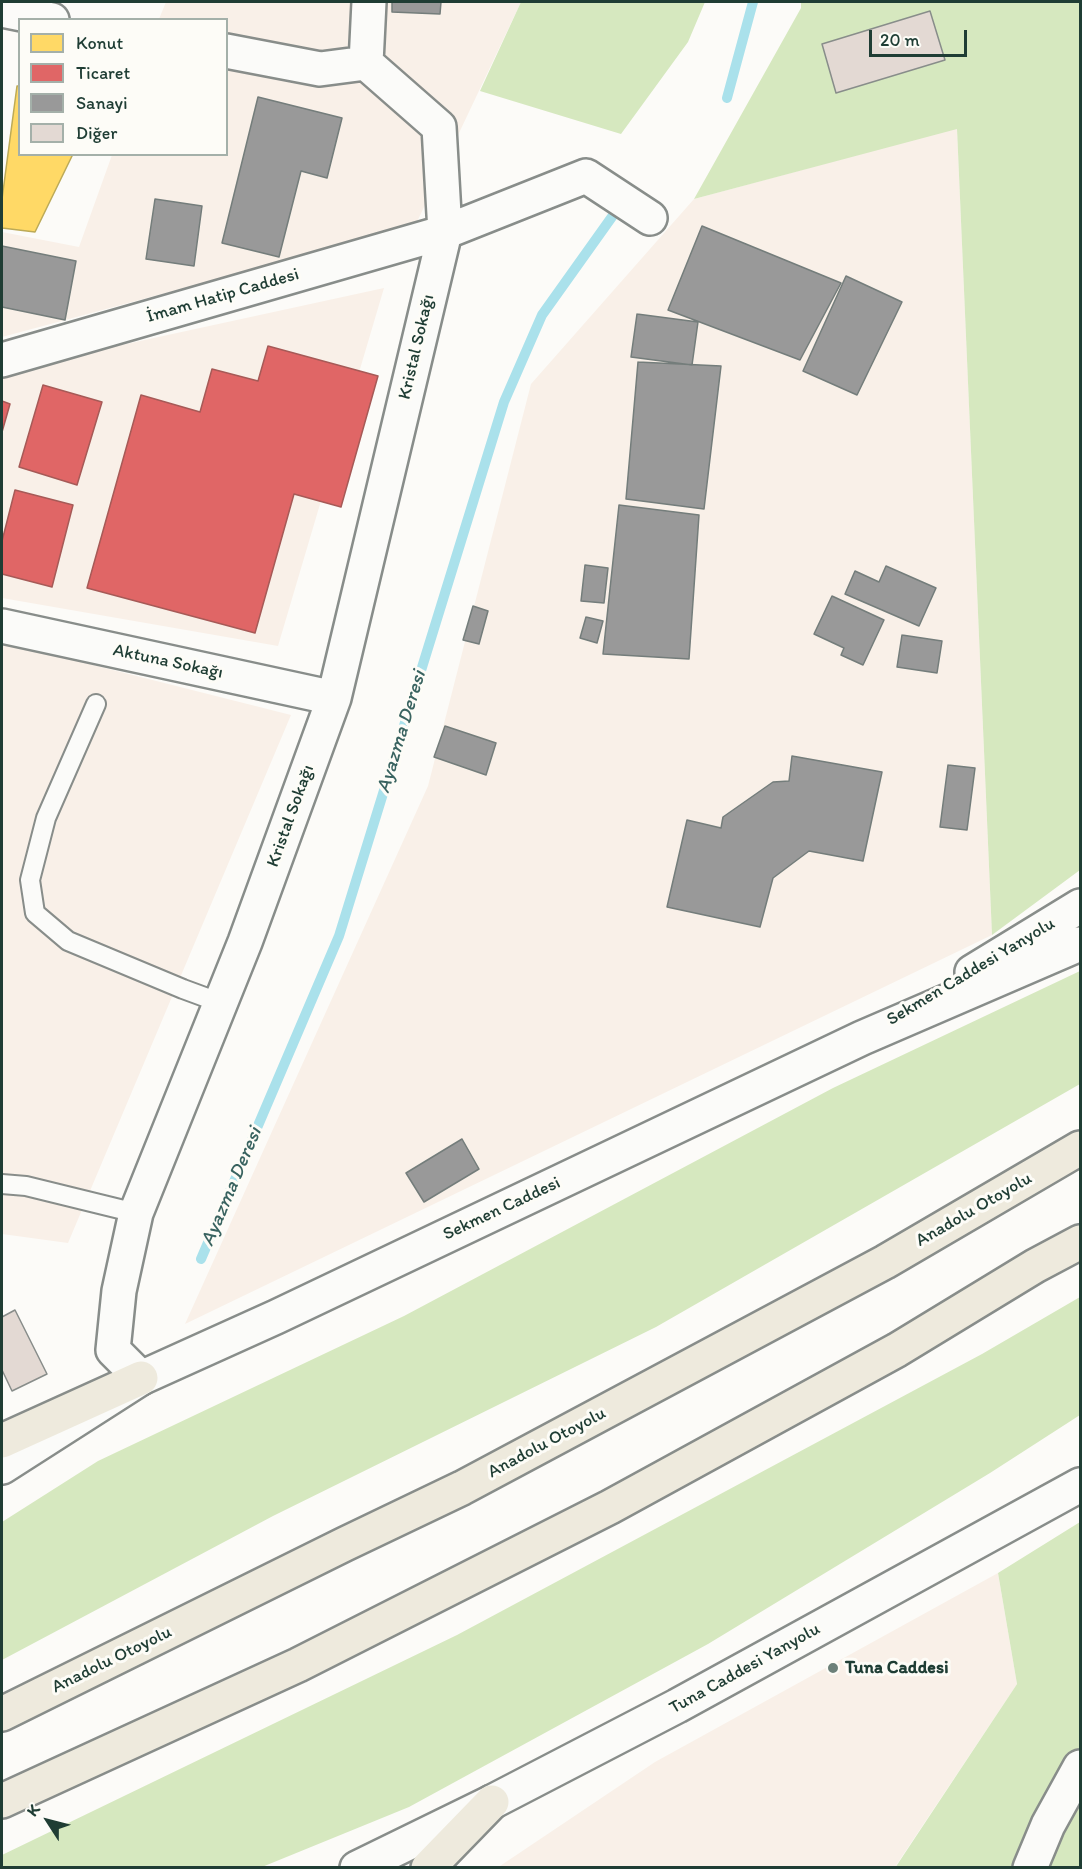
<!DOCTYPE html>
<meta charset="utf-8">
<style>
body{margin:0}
#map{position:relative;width:1082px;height:1869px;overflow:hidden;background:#fcfbf8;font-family:Itim,sans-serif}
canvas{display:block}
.frame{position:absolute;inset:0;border:3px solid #1f3d34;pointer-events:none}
.legend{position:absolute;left:18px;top:18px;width:210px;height:138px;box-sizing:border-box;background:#fdfcf7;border:2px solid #a4b0a9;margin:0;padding:8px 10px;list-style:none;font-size:18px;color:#1f3d34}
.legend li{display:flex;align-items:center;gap:12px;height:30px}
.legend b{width:30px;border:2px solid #a4b0a9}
.north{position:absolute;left:18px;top:1791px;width:60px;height:60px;-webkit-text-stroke:4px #fdfcf7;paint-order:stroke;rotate:306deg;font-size:16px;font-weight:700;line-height:24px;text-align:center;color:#1f3d34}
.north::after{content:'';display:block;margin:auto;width:21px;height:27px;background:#1f3d34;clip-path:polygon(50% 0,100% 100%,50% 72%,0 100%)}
.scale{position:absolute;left:869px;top:30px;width:98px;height:27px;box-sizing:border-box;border:3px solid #1f3d34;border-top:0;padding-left:8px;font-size:18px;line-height:21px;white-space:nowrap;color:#1f3d34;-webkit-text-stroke:4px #fdfcf7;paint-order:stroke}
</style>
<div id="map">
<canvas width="1082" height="1869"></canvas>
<div class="frame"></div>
<ul class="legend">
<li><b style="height:16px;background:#ffd966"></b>Konut</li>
<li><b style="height:16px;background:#e06666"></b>Ticaret</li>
<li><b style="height:16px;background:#999"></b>Sanayi</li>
<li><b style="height:16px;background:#e3d9d3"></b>Diğer</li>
</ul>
<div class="north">K</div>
<div class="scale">20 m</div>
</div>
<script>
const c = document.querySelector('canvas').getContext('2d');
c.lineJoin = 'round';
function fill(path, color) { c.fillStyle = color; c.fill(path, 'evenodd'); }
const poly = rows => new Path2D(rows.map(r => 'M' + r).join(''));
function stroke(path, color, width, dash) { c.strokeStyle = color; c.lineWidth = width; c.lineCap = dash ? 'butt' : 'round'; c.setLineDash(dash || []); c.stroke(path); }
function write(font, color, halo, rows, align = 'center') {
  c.font = font + ' Itim,sans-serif'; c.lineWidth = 6; c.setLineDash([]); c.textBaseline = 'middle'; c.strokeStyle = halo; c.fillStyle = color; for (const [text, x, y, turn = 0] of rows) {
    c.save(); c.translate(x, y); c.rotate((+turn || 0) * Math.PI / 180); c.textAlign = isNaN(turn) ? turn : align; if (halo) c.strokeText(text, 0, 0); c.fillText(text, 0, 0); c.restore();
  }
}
fill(poly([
 [166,2,521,2,415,226,2,337,2,232,79,247,112,155,226,154,226,20,159,19],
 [957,128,992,935,185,1324,428,786,531,384,694,199],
 [384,288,278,646,2,598,2,371],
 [2,642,291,715,68,1243,2,1234],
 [998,1573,1017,1684,895,1867,497,1868,655,1762]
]), '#f9f0e8');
fill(poly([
 [521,2,705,2,688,42,621,134,480,91],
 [801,2,1080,2,1080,870,992,935,957,129,694,199,801,8],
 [1080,971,1080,1084,656,1327,273,1516,2,1660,2,1522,98,1461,404,1316,833,1088],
 [1080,1297,1080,1415,990,1473,708,1644,409,1807,262,1867,2,1867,2,1855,457,1635,982,1354],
 [1080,1522,1080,1867,895,1868,1017,1684,998,1573]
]), '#d6e8bf');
const homes = poly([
 [17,86,20,86,20,154,73,154,35,232,2,228,2,199,17,86]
]);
fill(homes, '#ffd966');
stroke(homes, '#bcaa57', 1.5);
const shops = poly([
 [268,346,378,376,341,507,294,494,255,633,87,588,141,395,200,412,212,369,258,381,268,346],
 [43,385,102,402,77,485,19,467,43,385],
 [2,401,10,404,2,432,2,401],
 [15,490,73,505,52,587,2,574,2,541,15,490]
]);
fill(shops, '#e06666');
stroke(shops, '#a65a57', 1.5);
const industry = poly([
 [392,2,441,2,440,14,392,12,392,2],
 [258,97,342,118,327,178,301,171,279,257,222,243,258,97],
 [155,199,202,206,194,266,146,259,155,199],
 [702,226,841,283,800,360,668,310,702,226],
 [2,246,76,261,65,320,2,307,2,246],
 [846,276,902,302,857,395,803,371,846,276],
 [637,314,698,322,692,365,631,357,637,314],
 [638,362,721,366,704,509,626,499,638,362],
 [619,505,699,515,689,659,603,654,619,505],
 [585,565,608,568,604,603,581,601,585,565],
 [886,566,936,588,919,626,845,594,855,571,879,582,886,566],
 [832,596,884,620,863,665,841,655,844,648,814,634,832,596],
 [473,606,488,611,479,644,463,640,473,606],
 [586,617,603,621,597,643,580,638,586,617],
 [902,635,942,641,937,673,897,667,902,635],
 [445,726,496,743,486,775,434,757,445,726],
 [792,756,882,772,863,861,809,851,773,878,760,927,667,907,687,820,721,828,723,817,773,782,789,781,792,756],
 [948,765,975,768,967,830,940,827,948,765],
 [462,1139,479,1169,424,1202,406,1173,462,1139]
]);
fill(industry, '#999');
stroke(industry, '#747d7b', 1.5);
stroke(poly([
 [727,98,753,2],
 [201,1259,339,936,504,402,542,315,614,214]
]), '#aae1eb', 10);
const building = poly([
 [930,11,945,60,836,93,822,44,930,11],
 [15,1310,47,1374,12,1391,2,1370,2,1317,15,1310]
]);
fill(building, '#e3d9d3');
stroke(building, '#888d8a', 1.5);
const lane = poly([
 [96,704,46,818,30,880,35,913,68,941,183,989,221,1003],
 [2,1184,26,1186,136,1213]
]);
const street = poly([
 [369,2,366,63,439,127,445,232,586,176,650,218],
 [2,10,52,20],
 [226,51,320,69,366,63],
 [2,360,445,232,334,698,245,942,136,1213,119,1291,113,1350,141,1378],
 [2,626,334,698],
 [1030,1868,1048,1825,1080,1767]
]);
const secondary = poly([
 [972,972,1080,906],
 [2,1467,141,1378,276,1317,862,1038,1080,944],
 [357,1868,492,1802,677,1706,1080,1485]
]);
const primary = poly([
 [2,1441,141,1378],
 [428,1868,492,1802]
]);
const highway = poly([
 [2,1714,345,1544,462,1488,885,1262,1080,1148],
 [2,1801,298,1665,610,1507,897,1350,1035,1266,1080,1242]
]);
stroke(lane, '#888d8a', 22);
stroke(street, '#888d8a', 38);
stroke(secondary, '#888d8a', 38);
stroke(primary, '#888d8a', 38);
stroke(highway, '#888d8a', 38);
stroke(lane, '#fbfbf9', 18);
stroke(street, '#fbfbf9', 33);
stroke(secondary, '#fbfbf9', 33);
stroke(primary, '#eeeadd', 33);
stroke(highway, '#eeeadd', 33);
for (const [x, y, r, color] of [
 [833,1668,6,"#6c8079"]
]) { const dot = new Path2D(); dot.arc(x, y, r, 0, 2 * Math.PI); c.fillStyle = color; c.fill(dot); stroke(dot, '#fdfcf7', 2); }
write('18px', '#1f3d34', '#fdfcf7', [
 ["İmam Hatip Caddesi",223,296,-16],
 ["Kristal Sokağı",417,347,-77],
 ["Aktuna Sokağı",168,662,12],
 ["Kristal Sokağı",291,816,-70],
 ["Sekmen Caddesi Yanyolu",971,972,-31],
 ["Sekmen Caddesi",502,1209,-25],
 ["Anadolu Otoyolu",974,1210,-30],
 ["Anadolu Otoyolu",547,1443,-28],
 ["Anadolu Otoyolu",112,1660,-26],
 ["Tuna Caddesi Yanyolu",745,1669,-29]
]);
write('bold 18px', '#1f3d34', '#fdfcf7', [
 ["Tuna Caddesi",845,1668]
], 'left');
write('italic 20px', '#396360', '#fdfcf7', [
 ["Ayazma Deresi",402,732,-73],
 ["Ayazma Deresi",232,1187,-67]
]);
</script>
